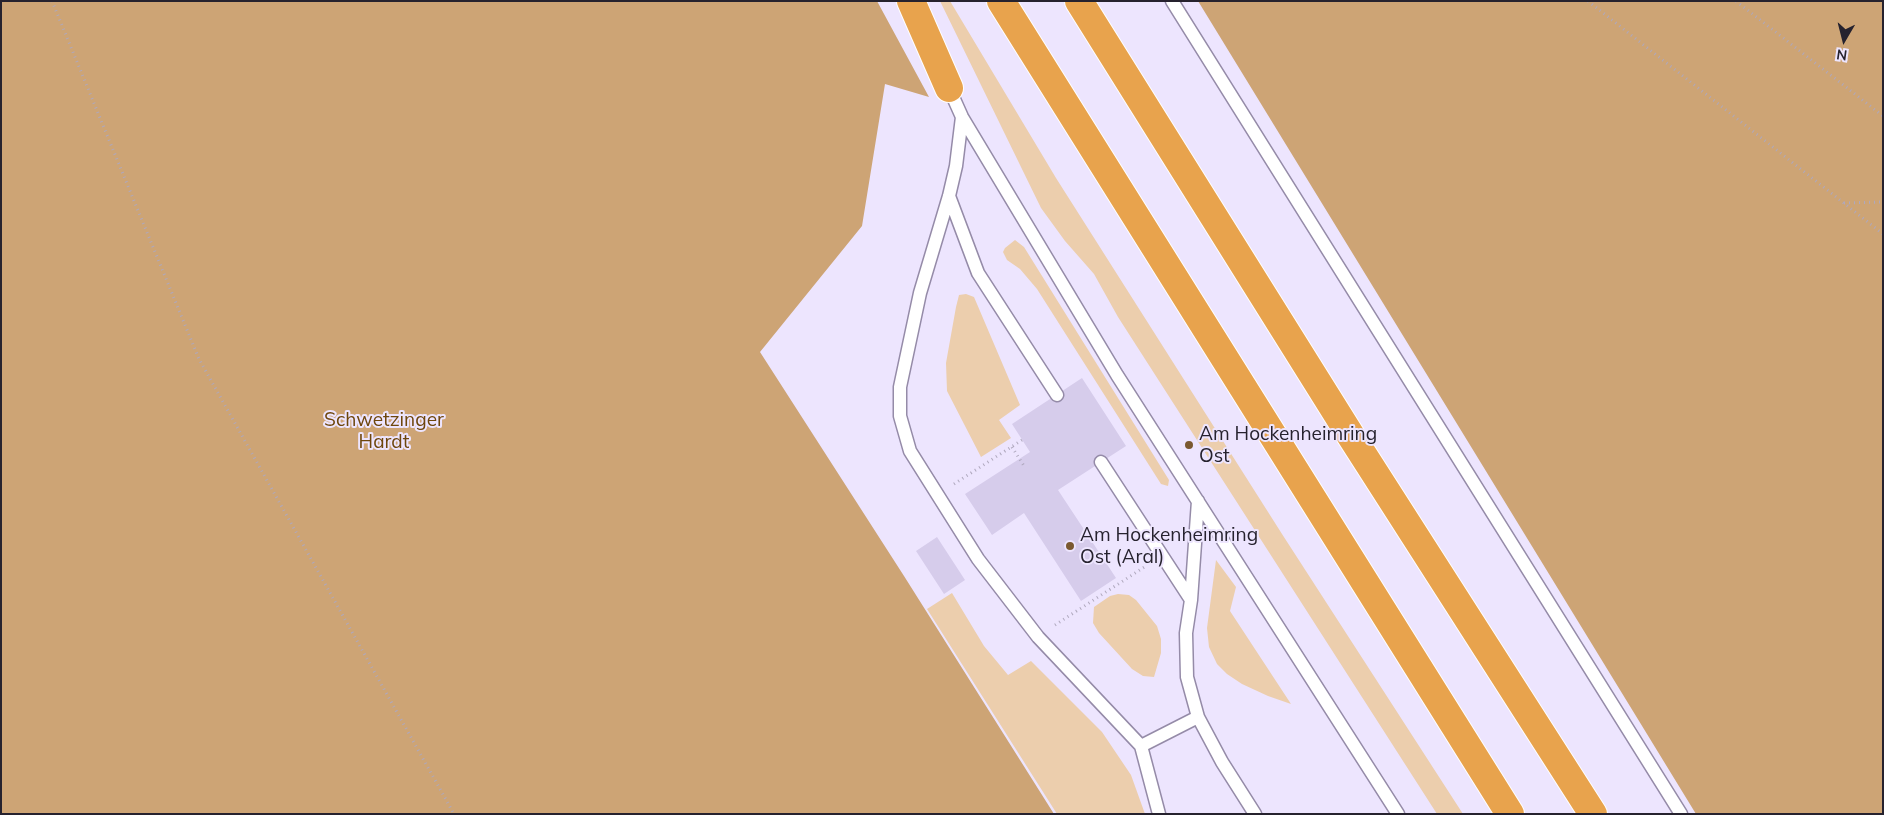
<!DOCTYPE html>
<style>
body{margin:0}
#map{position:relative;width:1884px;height:815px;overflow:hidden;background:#ede5fe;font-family:Mulish,sans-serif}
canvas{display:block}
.frame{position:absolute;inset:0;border:2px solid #26222e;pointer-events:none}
.north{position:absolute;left:1819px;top:15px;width:50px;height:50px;-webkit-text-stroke:4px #ede5fe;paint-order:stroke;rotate:188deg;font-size:14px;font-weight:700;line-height:20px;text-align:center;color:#26222e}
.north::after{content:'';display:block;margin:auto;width:18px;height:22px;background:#26222e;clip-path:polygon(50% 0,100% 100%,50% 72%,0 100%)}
</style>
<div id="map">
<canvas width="1884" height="815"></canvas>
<div class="frame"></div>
<div class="north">N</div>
</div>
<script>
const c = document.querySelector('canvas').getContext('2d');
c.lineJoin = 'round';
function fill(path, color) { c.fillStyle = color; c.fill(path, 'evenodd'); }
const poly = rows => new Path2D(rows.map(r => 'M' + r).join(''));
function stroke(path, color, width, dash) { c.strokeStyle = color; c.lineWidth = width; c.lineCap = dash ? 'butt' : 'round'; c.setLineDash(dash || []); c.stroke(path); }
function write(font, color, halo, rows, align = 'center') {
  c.font = font + ' Mulish,sans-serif'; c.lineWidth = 4; c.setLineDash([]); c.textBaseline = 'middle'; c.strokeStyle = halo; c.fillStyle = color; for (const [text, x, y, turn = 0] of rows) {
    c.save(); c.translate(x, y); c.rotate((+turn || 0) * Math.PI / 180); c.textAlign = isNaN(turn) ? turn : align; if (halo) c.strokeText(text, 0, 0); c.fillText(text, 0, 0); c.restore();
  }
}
fill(poly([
 [940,1,950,1,1056,178,1282,534,1463,814,1437,814,1118,317,1094,274,1065,241,1041,208],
 [1015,240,1024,247,1169,480,1168,486,1161,484,1037,289,1020,269,1007,260,1003,252,1005,248],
 [966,294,974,297,1020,405,999,420,1011,438,981,457,947,391,946,363,956,307,959,295],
 [1216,560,1236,587,1230,611,1291,704,1268,696,1242,684,1227,674,1217,664,1209,647,1207,628],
 [952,593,984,646,1008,675,1031,661,1102,732,1131,775,1145,814,1057,814,927,609],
 [1118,594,1129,595,1136,600,1157,626,1161,639,1161,653,1154,677,1143,676,1132,669,1099,633,1093,623,1094,607,1110,596]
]), '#eccead');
fill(poly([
 [1,1,877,1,929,97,885,84,862,226,760,352,904,576,1054,814,1,814],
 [1198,1,1883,1,1883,814,1696,814]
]), '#cda475');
fill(poly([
 [1082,378,1126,446,1058,490,1116,578,1081,601,1024,513,992,535,965,494,1030,452,1012,424],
 [937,537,965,580,944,594,916,551]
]), '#d6cceb');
const lane = poly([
 [1172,1,1681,814],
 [949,88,962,117,1117,375,1398,814],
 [962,117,956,166,949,196,920,293,900,387,900,416,910,451,978,559,1038,637,1141,746,1159,814],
 [949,196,978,273,1057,395],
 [1101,462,1191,600],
 [1198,501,1191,600,1186,633,1187,677,1198,717,1222,762,1255,814],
 [1141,746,1198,717]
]);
const highway = poly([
 [911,1,949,88],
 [1001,1,1510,814],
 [1079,1,1351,436,1593,814]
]);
stroke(lane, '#958ba8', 15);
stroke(highway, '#fff', 30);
stroke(poly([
 [52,1,199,359,454,814],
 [1588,1,1883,234],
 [1736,1,1883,116],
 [1844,203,1883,202],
 [1012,447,1024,466],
 [954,484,1022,440],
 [1055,625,1146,566]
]), '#afa8bd', 3, [1, 4]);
stroke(lane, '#fff', 12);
stroke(highway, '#e8a34d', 28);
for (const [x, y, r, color] of [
 [1189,445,5,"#7a582f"],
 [1070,546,5,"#7a582f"]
]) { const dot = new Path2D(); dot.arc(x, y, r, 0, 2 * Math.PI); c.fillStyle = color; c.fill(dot); stroke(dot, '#ede5fe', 2); }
write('19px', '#6e460c', '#ede5fe', [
 ["Schwetzinger",384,420],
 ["Hardt",384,442]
]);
write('19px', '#26222e', '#ede5fe', [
 ["Am Hockenheimring",1199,434],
 ["Ost",1199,456],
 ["Am Hockenheimring",1080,535],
 ["Ost (Aral)",1080,557]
], 'left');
</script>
